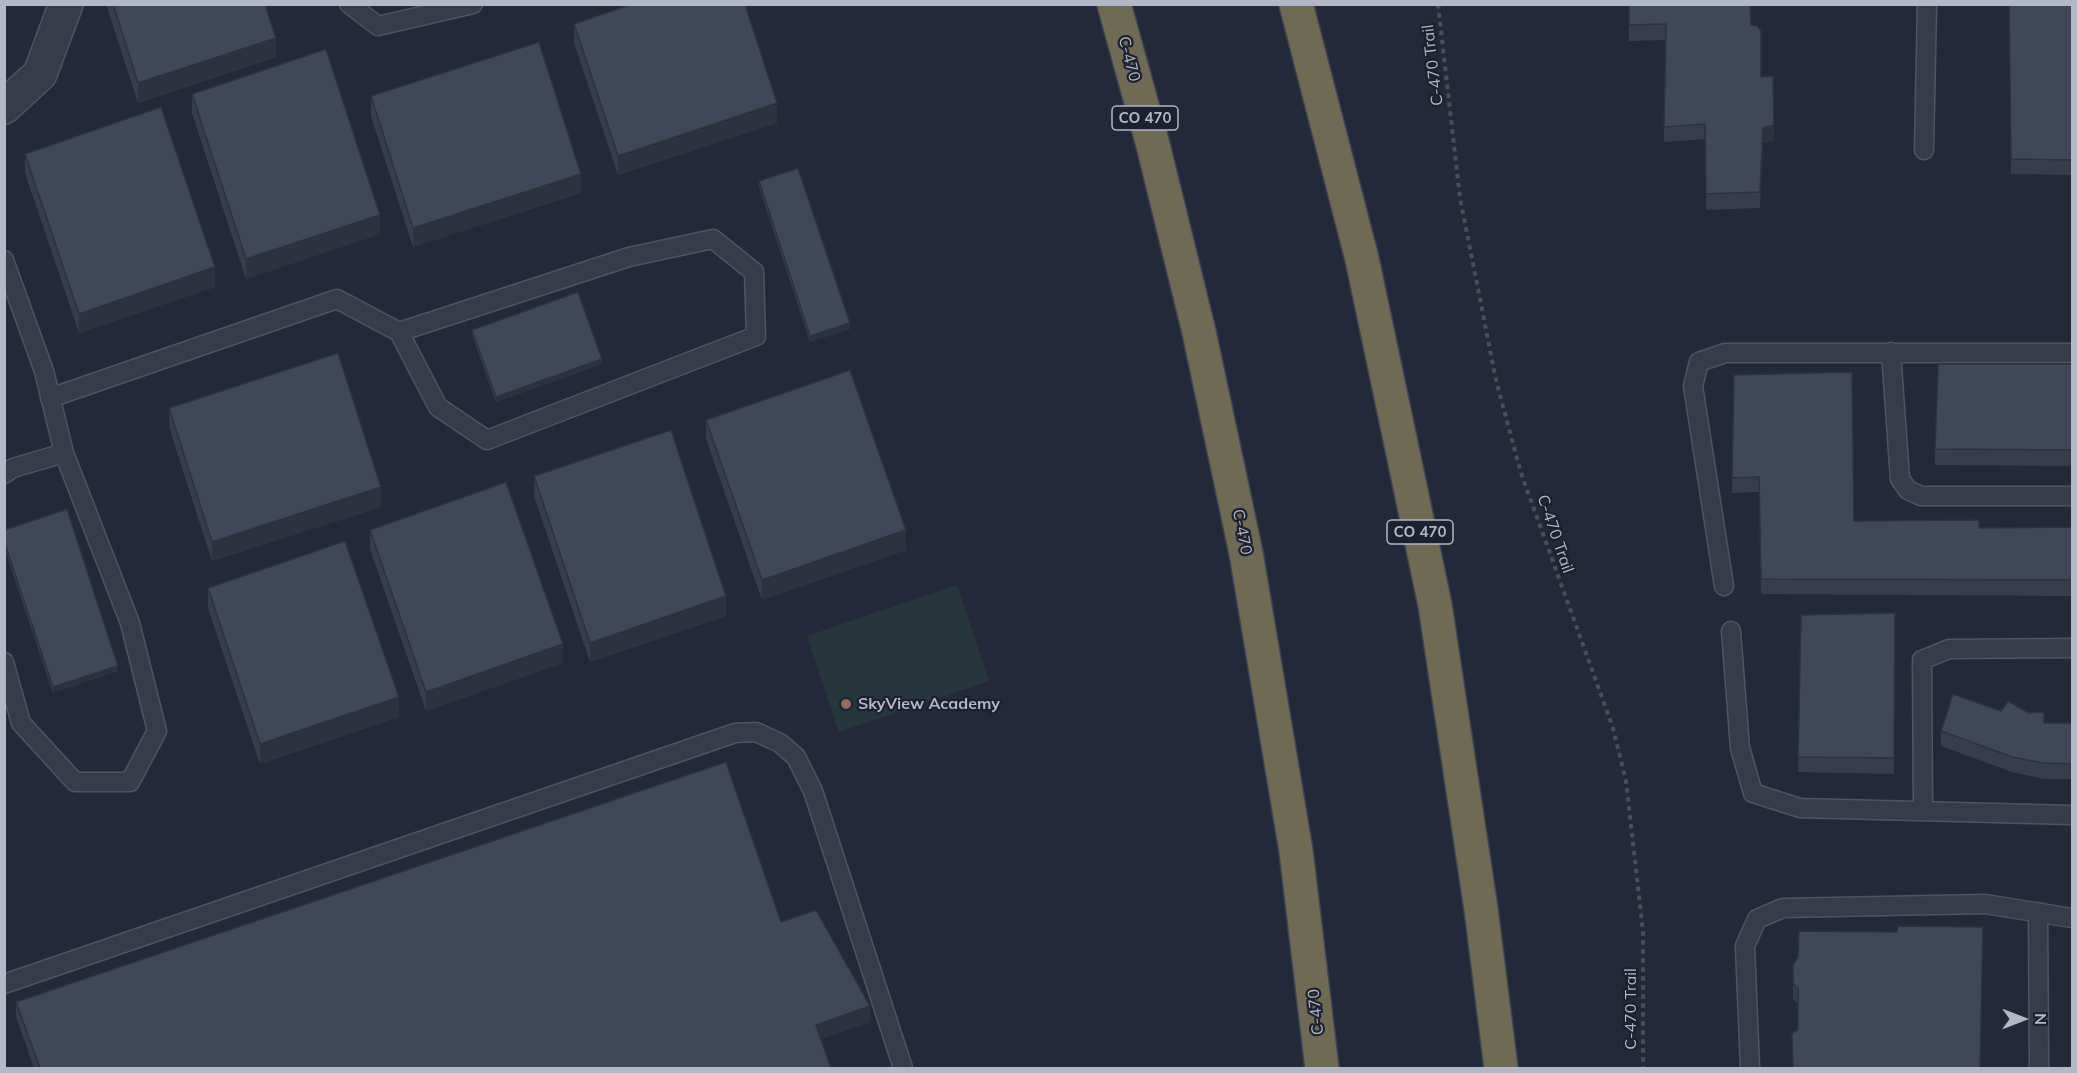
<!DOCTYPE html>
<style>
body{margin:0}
#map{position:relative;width:2077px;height:1073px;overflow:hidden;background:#24293a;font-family:Mulish,sans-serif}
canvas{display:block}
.frame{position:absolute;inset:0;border:6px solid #b3b7c6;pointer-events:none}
.north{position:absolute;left:1993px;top:989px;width:60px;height:60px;-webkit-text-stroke:4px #1d212f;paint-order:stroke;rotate:90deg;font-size:16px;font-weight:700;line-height:24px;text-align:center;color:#b3b7c6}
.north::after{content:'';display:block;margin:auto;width:21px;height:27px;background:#b3b7c6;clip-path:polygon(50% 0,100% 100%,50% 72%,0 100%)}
</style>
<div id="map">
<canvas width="2077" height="1073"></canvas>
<div class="frame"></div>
<div class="north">N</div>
</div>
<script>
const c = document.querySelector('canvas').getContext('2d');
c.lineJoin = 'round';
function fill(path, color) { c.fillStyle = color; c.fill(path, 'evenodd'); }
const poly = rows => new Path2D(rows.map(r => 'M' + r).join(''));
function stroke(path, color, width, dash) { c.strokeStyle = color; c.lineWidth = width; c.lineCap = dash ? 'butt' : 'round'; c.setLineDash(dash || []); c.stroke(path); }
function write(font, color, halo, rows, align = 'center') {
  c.font = font + ' Mulish,sans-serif'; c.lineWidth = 4.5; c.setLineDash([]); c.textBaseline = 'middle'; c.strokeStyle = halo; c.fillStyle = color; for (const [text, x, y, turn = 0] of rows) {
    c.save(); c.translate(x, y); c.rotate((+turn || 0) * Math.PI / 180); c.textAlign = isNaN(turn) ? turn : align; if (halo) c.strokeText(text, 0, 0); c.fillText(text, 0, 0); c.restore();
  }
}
fill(poly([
 [957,585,989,681,839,732,807,636]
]), '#27363c');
const lane = poly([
 [349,4,378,26,473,4],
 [1924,150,1927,4],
 [4,260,44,371,64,453,130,623,157,731,130,782,75,782,21,723,4,662],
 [1891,352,1900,479,1908,490,1921,496,2072,496],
 [50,398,337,299,399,332,438,407,487,440,756,336,754,272,713,239,629,257,399,332],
 [4,474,13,468,64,453],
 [1724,586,1693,386,1699,362,1725,353,2072,353],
 [1731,631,1740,748,1753,793,1800,808,2072,815],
 [1923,811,1922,660,1949,649,2072,648],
 [2038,912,2039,1068],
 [4,984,735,733,756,732,780,743,796,757,813,791,903,1068],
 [1750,1068,1745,946,1757,919,1783,908,1985,904,2072,918]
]);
const street = poly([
 [4,107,40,74,66,4]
]);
const highway = poly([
 [1114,4,1153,145,1199,332,1246,553,1296,851,1322,1068],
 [1296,4,1362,259,1435,605,1481,909,1501,1068]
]);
stroke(lane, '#505462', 21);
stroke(street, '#505462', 36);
stroke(highway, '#404452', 36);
stroke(poly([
 [1438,4,1460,198,1496,380,1521,473,1613,728,1626,781,1643,932,1643,1068]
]), '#445258', 4, [4.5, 4.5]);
stroke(lane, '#383c4a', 18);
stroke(street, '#383c4a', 33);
stroke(highway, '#6f6a55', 33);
fill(poly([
 [106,4,265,4,276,57,138,103],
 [1629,4,1751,25,1774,141,1763,143,1760,208,1706,210,1705,139,1664,142,1665,40,1629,41],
 [2009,4,2073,4,2073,175,2011,174],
 [574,24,777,123,618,175,574,43],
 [192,94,380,234,246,279,192,113],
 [371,96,581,193,413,247,371,116],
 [25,154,215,287,79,333,25,173],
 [759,181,850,329,810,342,759,187],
 [472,330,602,364,496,402,472,335],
 [2073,364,2073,466,1935,465,1935,449],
 [1734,375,1854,521,1979,528,2073,527,2073,596,1761,594,1759,492,1732,493],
 [169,408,381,507,212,561,169,427],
 [706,420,906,550,762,600,706,439],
 [534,476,726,616,590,662,534,496],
 [4,530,118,671,53,693,4,547],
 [370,530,563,663,426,711,370,549],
 [208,588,399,717,260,764,208,608],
 [1895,613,1894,774,1798,772,1801,615],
 [2001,711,2044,723,2073,723,2073,779,2043,779,2012,772,1941,746,1941,731],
 [781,922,870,1022,821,1039,831,1068,34,1068,16,1017,16,1002],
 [1983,927,1798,1030,1798,1004,1793,999,1793,965,1897,932]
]), '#373d4d');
fill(poly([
 [276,38,276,57,138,103,138,83],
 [777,103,777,123,618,175,618,156],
 [1774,125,1774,141,1763,143,1760,208,1763,128],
 [581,174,581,193,413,247,413,228],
 [380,215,380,234,246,279,246,259],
 [215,267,215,287,79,333,79,314],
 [850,323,850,329,810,342,810,336],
 [602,359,602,364,496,402,496,397],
 [381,487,381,507,212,561,212,542],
 [906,530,906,550,762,600,762,580],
 [726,596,726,616,590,662,590,643],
 [563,644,563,663,426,711,426,692],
 [118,666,118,671,53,693,53,687],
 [399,697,399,717,260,764,260,744],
 [870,1006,870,1022,816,1041,816,1025]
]), '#2d323e');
const building = poly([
 [113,4,265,4,276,38,138,83,113,4],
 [632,4,745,4,777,103,618,156,574,24,632,4],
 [1629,4,1750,4,1751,25,1757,26,1761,31,1761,77,1773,76,1774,125,1763,128,1760,192,1706,194,1705,124,1664,127,1666,24,1629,25,1629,4],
 [2009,4,2073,4,2073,160,2011,159,2009,4],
 [539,42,581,174,413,228,371,96,539,42],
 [326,49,380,215,246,259,192,94,326,49],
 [161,107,215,267,79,314,25,154,161,107],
 [798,168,850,323,810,336,759,181,798,168],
 [578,292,602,359,496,397,472,330,578,292],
 [338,353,381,487,212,542,169,408,338,353],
 [1938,364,2073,364,2073,450,1935,449,1938,364],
 [850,370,906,530,762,580,706,420,850,370],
 [1852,372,1854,521,1979,520,1979,528,2073,527,2073,580,1761,579,1759,477,1732,478,1734,375,1852,372],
 [671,430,726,596,590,643,534,476,671,430],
 [506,482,563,644,426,692,370,530,506,482],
 [67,509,118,666,53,687,4,541,4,530,67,509],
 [345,541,399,697,260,744,208,588,345,541],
 [1895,613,1894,758,1798,757,1801,615,1895,613],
 [1953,694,2001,711,2008,701,2029,713,2044,712,2044,723,2073,723,2073,764,2043,763,2012,757,1941,731,1953,694],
 [726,762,781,922,816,910,870,1006,816,1025,831,1068,40,1068,16,1002,726,762],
 [1898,926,1983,927,1980,1068,1793,1068,1792,1033,1798,1030,1798,989,1793,983,1793,965,1798,957,1799,931,1897,932,1898,926]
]);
fill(building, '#404759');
stroke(building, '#2d323e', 1.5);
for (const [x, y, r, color] of [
 [846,704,6,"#8d6e63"]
]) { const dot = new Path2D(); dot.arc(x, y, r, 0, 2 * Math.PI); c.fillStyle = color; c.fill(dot); stroke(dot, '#1d212f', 2); }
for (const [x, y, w] of [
 [1145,118,66],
 [1420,532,66]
]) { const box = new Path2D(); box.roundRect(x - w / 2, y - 12, w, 24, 4.5); c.fillStyle = '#1d212f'; c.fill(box); stroke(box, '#b3b7c6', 1.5); }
write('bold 15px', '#b3b7c6', null, [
 ["CO 470",1145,118],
 ["CO 470",1420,532]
]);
write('16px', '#b3b7c6', '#1d212f', [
 ["C-470",1129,59,75],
 ["C-470 Trail",1433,65,-97],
 ["C-470",1242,532,79],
 ["C-470 Trail",1555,534,71],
 ["C-470 Trail",1631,1009,-90],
 ["C-470",1316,1012,-96]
]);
write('bold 16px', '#b3b7c6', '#1d212f', [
 ["SkyView Academy",858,704]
], 'left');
</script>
